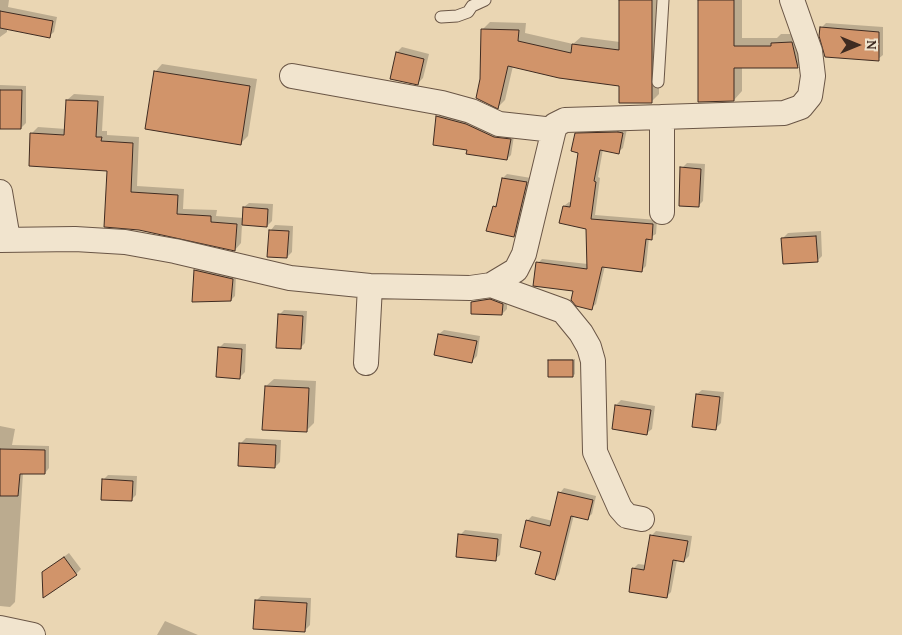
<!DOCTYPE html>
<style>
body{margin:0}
#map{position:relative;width:902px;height:635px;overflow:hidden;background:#ead6b3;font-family:"Gentium Book Plus",serif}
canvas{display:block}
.north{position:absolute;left:832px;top:20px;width:50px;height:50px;-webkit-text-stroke:4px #f1e4ce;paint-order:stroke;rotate:90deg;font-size:14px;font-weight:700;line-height:20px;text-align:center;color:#3f2b21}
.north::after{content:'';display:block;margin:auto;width:18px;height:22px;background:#3f2b21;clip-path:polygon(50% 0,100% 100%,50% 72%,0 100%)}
</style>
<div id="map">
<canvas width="902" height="635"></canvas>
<div class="north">N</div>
</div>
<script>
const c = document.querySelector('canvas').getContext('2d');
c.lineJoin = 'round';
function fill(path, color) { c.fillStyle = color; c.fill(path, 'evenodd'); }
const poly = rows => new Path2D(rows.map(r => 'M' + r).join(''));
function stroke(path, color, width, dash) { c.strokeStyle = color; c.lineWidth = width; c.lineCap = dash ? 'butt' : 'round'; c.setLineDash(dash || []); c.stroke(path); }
fill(poly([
 [0,0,9,0,8,7,57,17,54,32,49,36,7,28,7,32,0,37],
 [620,0,659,0,659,94,652,101,620,84,513,66,505,100,498,107,481,79,482,30,490,22,526,23,525,33,573,44,581,37,620,42],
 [699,0,742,0,742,38,777,38,781,34,800,34,806,58,798,66,742,66,742,91,734,100],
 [826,23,883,27,883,55,878,59,821,28],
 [402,47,429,54,423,78,418,83,397,52],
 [162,64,257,79,248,136,241,143,155,72],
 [0,85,26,86,26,123,21,128,0,128],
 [74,94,104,96,102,131,107,131,107,135,139,137,137,186,184,189,183,209,217,210,216,216,244,218,244,207,249,203,273,204,272,221,267,226,242,224,241,243,235,250,139,229,109,169,31,134,38,127,66,129,67,100],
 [441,113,514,136,511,155,507,159,468,149,438,117],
 [627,129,623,148,618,152,603,149,598,177,600,178,595,215,657,220,656,234,649,238,646,266,641,271,605,266,596,304,591,308,575,290,538,263,542,259,588,264,587,228,564,206,569,202,572,203,580,152,576,134,580,130],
 [687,163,705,164,703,201,698,206,682,168],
 [507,174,531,178,518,231,514,235,494,207,498,202,503,178],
 [275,225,293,226,292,252,287,257,271,230],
 [821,231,822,256,817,261,783,238,788,233],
 [199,266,236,275,235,296,231,300,194,300,195,270],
 [495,295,507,299,507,309,502,314,473,302,478,297],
 [284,310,307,311,305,343,300,348,279,315],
 [444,330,480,336,477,356,472,361,439,334],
 [224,343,246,344,245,372,240,377,219,348],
 [551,359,575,359,575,374,573,376,549,361],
 [274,379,316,381,314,423,306,431,266,386],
 [702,390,724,392,721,423,716,428,697,394],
 [621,400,655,406,652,429,647,433,616,405],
 [0,426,15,429,12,445,49,446,49,468,45,473,23,473,15,602,10,607,0,606],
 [246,438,281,440,280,462,275,467,241,443],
 [108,475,137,476,136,495,131,500,103,480],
 [564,488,596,496,592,514,587,518,574,515,559,574,555,579,527,521,532,516,553,521,560,493],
 [465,530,502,534,500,555,495,559,460,535],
 [656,531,692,536,689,556,684,561,677,560,671,592,666,597,633,569,638,564,646,565,651,536],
 [69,553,81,569,76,574,43,572],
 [261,596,311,598,310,625,305,630,256,601],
 [165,621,198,635,157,635]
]), '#0003');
const building = poly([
 [619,0,652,0,652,103,619,103,619,86,559,78,508,66,498,109,476,98,480,79,481,29,519,30,518,41,571,53,572,44,619,50,619,0],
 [698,0,734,0,734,46,771,46,771,43,792,42,798,68,734,68,734,101,698,102,698,0],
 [0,11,53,21,50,38,0,28,0,11],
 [820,27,879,32,879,61,825,57,819,36,820,27],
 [396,52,424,59,418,85,390,79,396,52],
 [154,71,250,86,241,145,145,129,154,71],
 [0,90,22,90,21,129,0,129,0,90],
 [66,100,98,101,96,137,102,137,101,141,133,143,131,192,178,195,177,214,211,216,211,222,237,224,235,251,139,230,104,227,107,171,29,166,30,133,64,135,66,100],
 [436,116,466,124,494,137,511,139,507,160,466,154,467,150,433,145,436,116],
 [618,132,623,133,619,154,600,150,594,181,596,182,591,219,653,224,652,240,646,239,642,272,602,267,592,310,576,306,571,300,573,291,533,286,536,262,587,269,586,229,559,223,563,206,570,207,578,153,571,151,575,133,618,132],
 [680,167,701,169,699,207,679,206,680,167],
 [502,178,527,182,514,237,486,231,493,206,496,207,502,178],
 [243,207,268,209,267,227,242,225,243,207],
 [269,230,289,231,287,258,267,257,269,230],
 [816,236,818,262,783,264,781,238,816,236],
 [194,270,233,279,231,301,192,302,194,270],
 [490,299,503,304,502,315,471,314,471,302,490,299],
 [278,314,303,316,301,349,276,348,278,314],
 [438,334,477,341,472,363,434,355,438,334],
 [218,347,242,349,240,379,216,377,218,347],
 [548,360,573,360,573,377,548,377,548,360],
 [265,386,309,388,307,432,262,430,265,386],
 [696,394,720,397,716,430,692,427,696,394],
 [615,405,651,410,647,435,612,429,615,405],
 [239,443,276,445,275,468,238,466,239,443],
 [0,449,45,450,45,474,20,474,18,496,0,496,0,449],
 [102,479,133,481,132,501,101,500,102,479],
 [558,492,593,500,588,520,571,516,555,580,535,574,541,552,520,547,526,520,550,526,558,492],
 [458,534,498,539,496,561,456,557,458,534],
 [650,535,688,541,684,562,673,560,667,598,629,592,632,568,644,570,650,535],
 [64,557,77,575,43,598,42,572,64,557],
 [255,600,307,603,305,632,253,629,255,600]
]);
fill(building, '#d1946a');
stroke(building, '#3f2b21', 1);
const service = poly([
 [441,17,457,16,468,12,472,6,485,0],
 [658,82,663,0]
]);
const minor = poly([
 [292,76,442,103,471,111,499,124,554,130],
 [662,117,784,113,801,107,810,96,813,76,810,51,792,0],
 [0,192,8,239],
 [0,240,75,239,125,242,175,251,290,278,370,286,470,288,491,285,516,270,524,254,555,125,565,120,662,117,662,212],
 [491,285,563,311,581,333,589,347,593,361,595,452,620,508,627,516,642,519],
 [366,363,370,286],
 [0,628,33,635]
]);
stroke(service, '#6a5646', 13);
stroke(minor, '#6a5646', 26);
stroke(service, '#f1e4ce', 11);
stroke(minor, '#f1e4ce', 24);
</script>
